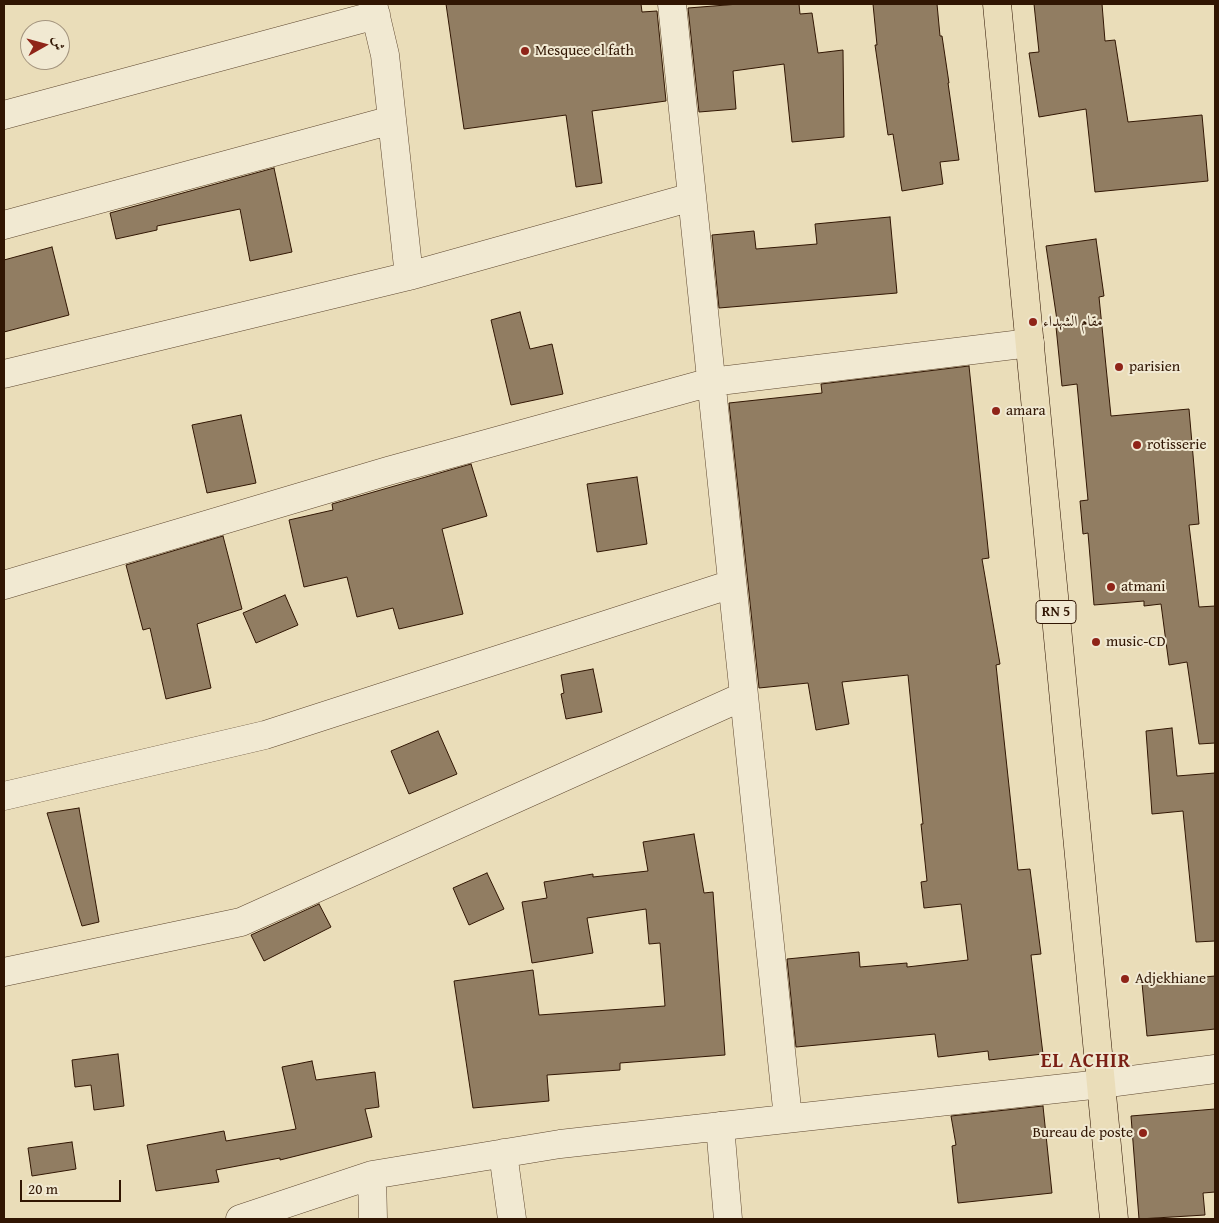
<!DOCTYPE html>
<meta charset="utf-8">
<style>
body{margin:0}
#map{position:relative;width:1219px;height:1223px;overflow:hidden;background:#eaddb9;font-family:"Gentium Book Plus",Amiri,serif}
canvas{display:block}
.frame{position:absolute;inset:0;border:5px solid #311603;pointer-events:none}
.north{position:absolute;left:20px;top:20px;width:50px;height:50px;box-sizing:border-box;background:#f1e9d2;border:1px solid #a4957f;border-radius:50%;rotate:83deg;font-size:14px;font-weight:700;line-height:20px;text-align:center;color:#311603}
.north::after{content:'';display:block;margin:auto;width:18px;height:22px;background:#8f2418;clip-path:polygon(50% 0,100% 100%,50% 72%,0 100%)}
.scale{position:absolute;left:20px;top:1180px;width:101px;height:22px;box-sizing:border-box;border:2px solid #311603;border-top:0;padding-left:6px;font-size:15px;line-height:18px;white-space:nowrap;color:#311603;-webkit-text-stroke:4px #f1e9d2;paint-order:stroke}
</style>
<div id="map">
<canvas width="1219" height="1223"></canvas>
<div class="frame"></div>
<div class="north">ش</div>
<div class="scale">20 m</div>
</div>
<script>
const c = document.querySelector('canvas').getContext('2d');
c.lineJoin = 'round';
function fill(path, color) { c.fillStyle = color; c.fill(path, 'evenodd'); }
const poly = rows => new Path2D(rows.map(r => 'M' + r).join(''));
function stroke(path, color, width, dash) { c.strokeStyle = color; c.lineWidth = width; c.lineCap = dash ? 'butt' : 'round'; c.setLineDash(dash || []); c.stroke(path); }
function write(font, color, halo, rows, align = 'center') {
  c.font = font + ' "Gentium Book Plus",Amiri,serif'; c.lineWidth = 4; c.setLineDash([]); c.textBaseline = 'middle'; c.strokeStyle = halo; c.fillStyle = color; for (const [text, x, y, turn = 0] of rows) {
    c.save(); c.translate(x, y); c.rotate((+turn || 0) * Math.PI / 180); c.textAlign = isNaN(turn) ? turn : align; if (halo) c.strokeText(text, 0, 0); c.fillText(text, 0, 0); c.restore();
  }
}
const building = poly([
 [446,4,641,4,642,12,657,11,666,101,592,111,602,183,576,187,566,115,464,129,446,4],
 [739,4,799,4,800,14,812,13,818,53,843,50,844,137,792,142,784,64,733,71,736,109,699,112,688,8,739,4],
 [873,4,937,4,940,36,942,36,949,83,948,83,959,160,940,162,943,184,902,191,893,134,888,135,875,45,877,45,873,4],
 [1034,4,1102,4,1105,41,1115,40,1128,122,1202,115,1208,181,1095,192,1086,109,1039,117,1029,53,1039,52,1034,4],
 [274,168,292,252,250,261,240,209,157,226,157,230,116,239,110,213,274,168],
 [890,217,897,293,719,308,712,235,754,231,756,249,817,244,815,224,890,217],
 [1096,239,1104,296,1099,297,1111,416,1189,409,1199,524,1189,525,1199,607,1215,606,1215,743,1199,744,1187,662,1169,665,1161,604,1144,606,1144,601,1094,605,1088,533,1083,534,1080,501,1088,500,1077,384,1062,386,1056,327,1058,327,1046,246,1096,239],
 [52,247,69,315,4,332,4,260,52,247],
 [520,312,530,349,552,344,563,394,511,405,491,320,520,312],
 [969,366,989,558,982,559,1000,664,996,665,1018,870,1030,869,1041,954,1031,955,1043,1054,989,1060,988,1051,938,1057,935,1034,796,1047,787,959,859,952,860,967,907,963,907,967,968,960,961,904,924,908,921,882,927,881,921,824,923,824,908,675,842,682,849,724,816,730,808,683,759,688,729,403,822,393,821,384,969,366],
 [241,415,256,483,207,493,192,425,241,415],
 [471,464,487,516,442,529,463,614,399,629,393,608,357,617,347,577,304,587,289,520,333,510,332,504,471,464],
 [637,477,647,544,597,552,587,484,637,477],
 [223,536,242,609,197,624,211,688,166,699,150,628,143,630,126,565,223,536],
 [285,595,298,625,256,643,243,613,285,595],
 [593,669,602,712,566,719,561,694,564,693,561,675,593,669],
 [1172,728,1177,776,1215,773,1215,941,1196,942,1183,811,1152,814,1146,731,1172,728],
 [438,731,457,774,409,794,391,751,438,731],
 [79,808,99,922,82,926,47,813,79,808],
 [694,834,704,893,713,892,725,1055,620,1063,620,1070,547,1075,549,1101,473,1108,454,981,533,970,539,1015,665,1006,660,943,649,944,646,909,587,918,593,953,532,963,522,902,547,898,544,882,593,874,593,877,648,871,643,842,694,834],
 [487,873,504,909,469,925,453,888,487,873],
 [319,904,331,927,264,961,251,935,319,904],
 [1215,976,1215,1029,1147,1036,1142,983,1215,976],
 [118,1054,124,1106,94,1110,91,1085,75,1087,72,1060,118,1054],
 [312,1061,316,1080,375,1072,379,1107,365,1109,372,1137,280,1160,280,1158,216,1170,219,1182,156,1191,147,1145,224,1131,226,1141,296,1129,282,1067,312,1061],
 [1043,1106,1052,1193,958,1203,952,1146,956,1145,951,1116,1043,1106],
 [1215,1109,1215,1192,1203,1193,1205,1215,1139,1219,1131,1116,1215,1109],
 [72,1142,76,1169,32,1176,28,1148,72,1142]
]);
fill(building, '#917d62');
stroke(building, '#311603', 1);
const minor = poly([
 [373,4,385,55,409,276],
 [672,4,788,1118],
 [4,115,376,15],
 [4,225,392,120],
 [4,374,409,276,692,197],
 [4,585,388,471,711,382,1030,343],
 [4,796,265,735,732,584],
 [4,972,241,922,744,696],
 [720,1126,728,1219],
 [503,1153,512,1219],
 [240,1219,372,1175],
 [373,1219,372,1175,560,1144,1101,1084,1215,1069]
]);
const primary = poly([
 [997,4,1114,1219]
]);
stroke(minor, '#5f4830', 29);
stroke(primary, '#311603', 29);
stroke(minor, '#f1e9d2', 28);
stroke(primary, '#eaddb9', 28);
for (const [x, y, r, color] of [
 [525,51,5,"#8f2418"],
 [1033,322,5,"#8f2418"],
 [1119,367,5,"#8f2418"],
 [996,411,5,"#8f2418"],
 [1137,445,5,"#8f2418"],
 [1111,587,5,"#8f2418"],
 [1096,642,5,"#8f2418"],
 [1125,979,5,"#8f2418"],
 [1143,1133,5,"#8f2418"]
]) { const dot = new Path2D(); dot.arc(x, y, r, 0, 2 * Math.PI); c.fillStyle = color; c.fill(dot); stroke(dot, '#f1e9d2', 2); }
for (const [x, y, w] of [
 [1056,612,40]
]) { const box = new Path2D(); box.roundRect(x - w / 2, y - 11.5, w, 23, 4); c.fillStyle = '#f1e9d2'; c.fill(box); stroke(box, '#311603', 1); }
write('bold 14px', '#311603', null, [
 ["RN 5",1056,612]
]);
write('15px', '#311603', '#f1e9d2', [
 ["Mesquee el fath",535,51],
 ["مقام الشهداء",1043,322],
 ["parisien",1129,367],
 ["amara",1006,411],
 ["rotisserie",1147,445],
 ["atmani",1121,587],
 ["music-CD",1106,642],
 ["Adjekhiane",1135,979],
 ["Bureau de poste",1133,1133,"right"]
], 'left');
c.letterSpacing = '1px';
write('bold 20px', '#7a1f14', '#f1e9d2', [
 ["EL ACHIR",1086,1062]
]);
c.letterSpacing = '0px';
</script>
